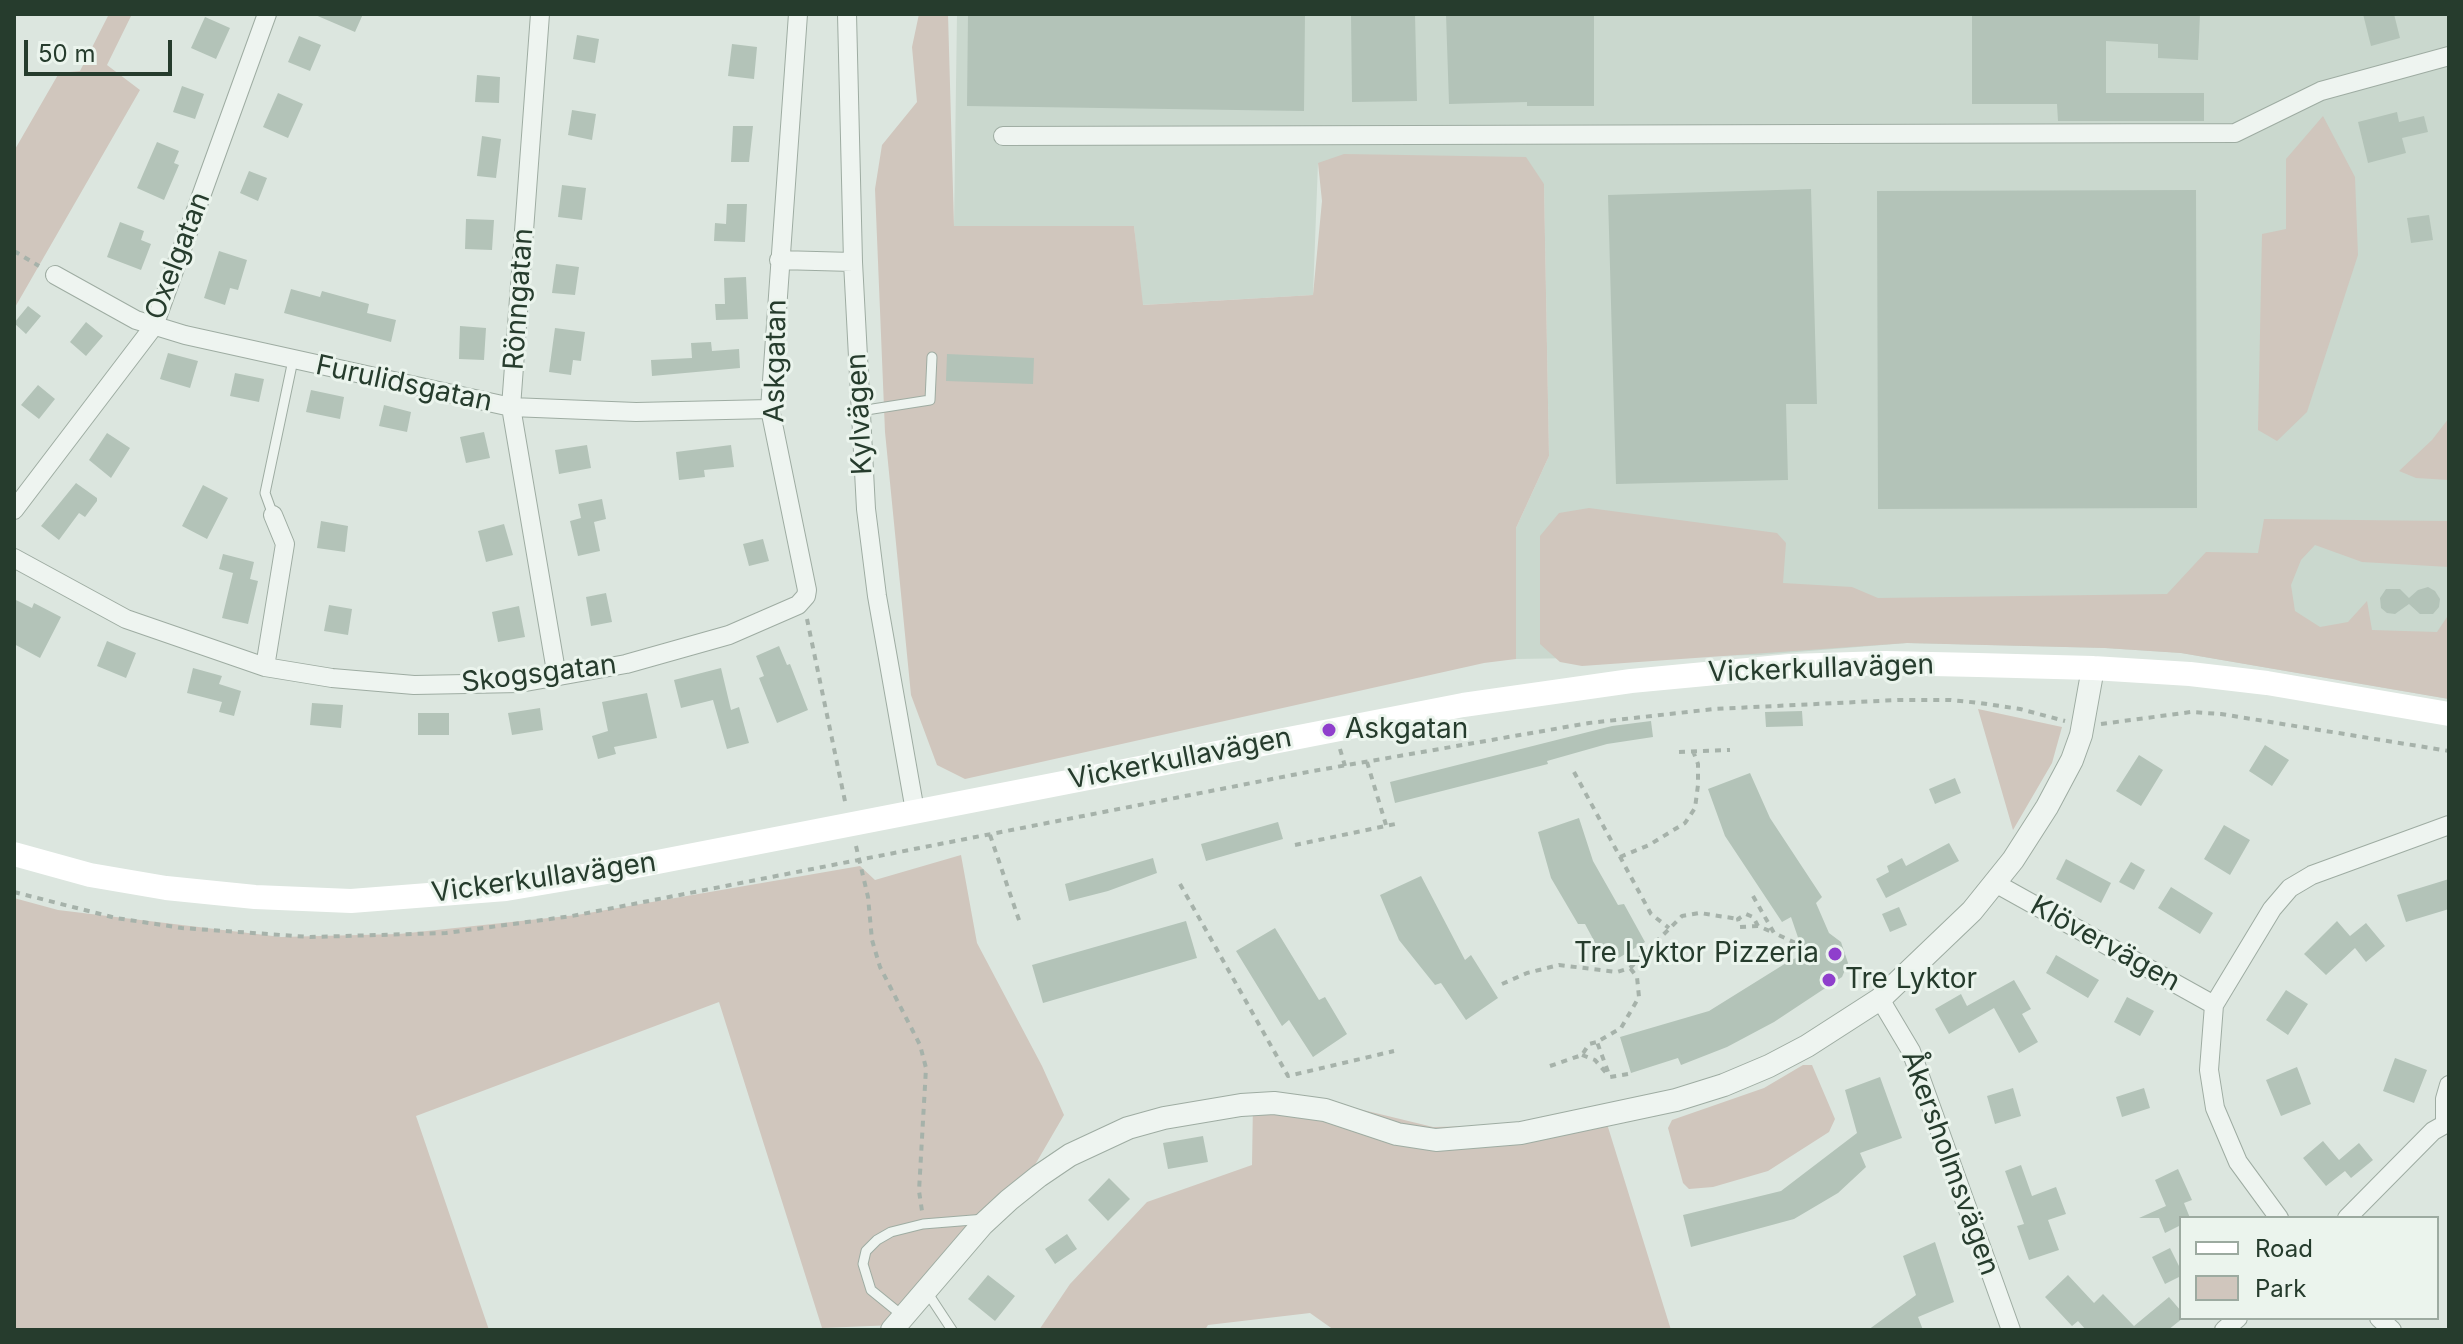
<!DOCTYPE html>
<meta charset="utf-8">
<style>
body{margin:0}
#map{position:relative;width:2463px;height:1344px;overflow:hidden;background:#dce6df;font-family:Inter,sans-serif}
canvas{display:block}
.frame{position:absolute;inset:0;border:16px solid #263c2d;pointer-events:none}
.legend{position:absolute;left:2179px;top:1216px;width:260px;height:104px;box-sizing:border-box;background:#ebf4ed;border:2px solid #9caaa0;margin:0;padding:10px 14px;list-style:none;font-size:24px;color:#263c2d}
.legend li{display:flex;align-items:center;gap:16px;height:40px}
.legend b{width:40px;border:2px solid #9caaa0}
.scale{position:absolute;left:24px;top:40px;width:148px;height:36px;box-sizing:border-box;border:4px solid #263c2d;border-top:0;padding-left:10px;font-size:24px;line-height:28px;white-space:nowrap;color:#263c2d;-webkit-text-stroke:6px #ebf4ed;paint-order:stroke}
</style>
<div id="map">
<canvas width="2463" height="1344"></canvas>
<div class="frame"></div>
<ul class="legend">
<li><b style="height:10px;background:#fff"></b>Road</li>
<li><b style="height:22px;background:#d0c6bd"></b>Park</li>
</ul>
<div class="scale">50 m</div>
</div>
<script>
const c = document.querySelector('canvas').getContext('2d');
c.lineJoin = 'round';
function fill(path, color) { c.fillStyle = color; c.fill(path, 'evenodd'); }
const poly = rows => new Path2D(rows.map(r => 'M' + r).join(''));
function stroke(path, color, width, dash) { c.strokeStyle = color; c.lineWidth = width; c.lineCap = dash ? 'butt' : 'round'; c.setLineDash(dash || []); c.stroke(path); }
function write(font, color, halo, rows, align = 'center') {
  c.font = font + ' Inter,sans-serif'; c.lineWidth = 6; c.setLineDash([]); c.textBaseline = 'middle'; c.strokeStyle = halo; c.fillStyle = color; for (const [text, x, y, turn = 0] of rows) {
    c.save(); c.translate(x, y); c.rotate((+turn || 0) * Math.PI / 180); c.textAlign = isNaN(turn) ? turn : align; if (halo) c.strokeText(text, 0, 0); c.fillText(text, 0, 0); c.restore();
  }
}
fill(poly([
 [957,14,2449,14,2449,699,2181,653,2105,648,1907,643,1760,655,1516,659,1516,528,1549,456,1544,184,1318,163,1313,295,1142,305,1134,226,954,227]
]), '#cad8ce');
fill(poly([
 [109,14,132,14,107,65,140,90,14,309,14,151,59,73,80,71],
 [919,14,948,14,954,226,1134,226,1143,305,1313,295,1322,201,1318,163,1344,154,1526,157,1544,184,1549,456,1516,528,1516,659,1484,663,965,779,937,765,911,695,885,432,875,189,882,145,917,102,912,47],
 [2323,116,2355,177,2358,255,2307,412,2277,441,2258,430,2262,234,2286,229,2286,159],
 [2449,418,2449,480,2416,478,2399,471,2432,440],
 [1589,508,1777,533,1786,543,1783,583,1852,587,1878,598,2167,594,2206,552,2258,553,2264,519,2449,521,2449,567,2362,562,2315,545,2301,560,2291,585,2295,611,2320,627,2348,622,2367,601,2372,630,2437,632,2449,614,2449,699,2181,653,2105,648,1907,643,1582,666,1560,662,1540,644,1540,536,1559,513],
 [1978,709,2062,727,2052,763,2013,830],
 [961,855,977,943,1042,1066,1064,1115,1018,1194,895,1325,822,1328,719,1002,416,1116,489,1330,14,1330,14,898,58,910,281,937,399,934,577,915,860,866,875,880],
 [1803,1065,1812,1065,1835,1119,1829,1132,1768,1171,1713,1187,1689,1189,1683,1183,1668,1128,1672,1120,1764,1088],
 [1326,1101,1433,1127,1528,1125,1603,1111,1671,1330,1334,1330,1310,1313,1208,1325,1205,1330,1039,1330,1070,1284,1147,1202,1252,1165,1253,1102]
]), '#d0c6bd');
fill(poly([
 [313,14,363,14,355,32],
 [968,14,1305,14,1304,111,967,106],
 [1351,14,1415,14,1417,101,1352,102],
 [1446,14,1594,14,1594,106,1527,106,1527,102,1449,104],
 [1972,14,2200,14,2198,60,2158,58,2158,44,2106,41,2106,93,2204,93,2204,121,2058,121,2057,104,1972,104],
 [2363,14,2394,14,2400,38,2371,46],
 [205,17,230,28,216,59,191,48],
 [577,35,599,39,595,63,573,59],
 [299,36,321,45,310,71,288,62],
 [732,44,757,47,754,79,728,76],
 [477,75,500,77,499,103,475,102],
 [182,86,204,94,195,119,173,112],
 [278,93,303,104,288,138,263,127],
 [572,110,596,114,592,140,568,135],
 [2397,112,2399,122,2424,116,2428,132,2402,138,2406,153,2368,163,2358,122],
 [733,126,753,126,749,162,731,162],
 [482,136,501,139,496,178,477,176],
 [157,142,179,151,174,163,179,165,164,200,137,188],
 [249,171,267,178,258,201,240,193],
 [562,185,586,188,582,220,558,217],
 [1811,189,1817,404,1786,404,1788,480,1616,484,1608,195],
 [2196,190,2197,508,1878,509,1877,191],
 [727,204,747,204,745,242,714,241,715,223,726,224],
 [2429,215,2433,240,2411,243,2407,218],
 [466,219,494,220,492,250,465,249],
 [120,222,144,231,141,240,151,244,141,270,107,257],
 [219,251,247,260,238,290,230,288,225,305,204,298],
 [556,264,579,267,575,295,552,293],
 [746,277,748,319,716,320,715,304,725,304,724,278],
 [291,289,320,297,322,291,369,304,367,313,396,320,391,342,284,313],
 [28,306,41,316,26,334,14,323],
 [86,322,103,336,86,356,70,342],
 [460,326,486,328,484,360,459,359],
 [555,328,585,332,581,361,573,360,571,375,549,372],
 [711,342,712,351,739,349,740,368,652,376,651,360,692,358,691,343],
 [168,353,198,361,190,388,160,379],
 [947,354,1034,358,1033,384,946,381],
 [235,373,264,379,259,402,230,396],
 [38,385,55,399,39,419,21,405],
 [311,390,344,397,340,419,306,412],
 [384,405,411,412,407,432,379,426],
 [484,432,490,458,466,463,460,437],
 [107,433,130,448,111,478,89,460],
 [587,445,591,468,559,474,555,450],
 [731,445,734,467,704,470,705,477,679,480,676,452],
 [76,483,97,498,97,501,85,517,79,513,59,540,41,526],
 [203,485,228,498,207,539,182,526],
 [602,499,606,519,594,522,600,551,578,556,570,521,581,518,578,504],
 [321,521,348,526,345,552,317,548],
 [504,524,513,555,486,562,478,531],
 [763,539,769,561,749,566,743,544],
 [223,554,254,562,250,579,258,581,248,624,222,618,233,573,219,569],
 [2428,587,2435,591,2440,599,2439,607,2433,614,2420,614,2409,604,2395,614,2387,613,2381,608,2380,598,2386,589,2400,589,2409,598,2418,590],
 [606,593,612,622,591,626,586,597],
 [14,599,32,608,34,603,61,617,40,658,14,644],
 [329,605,352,609,348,635,324,631],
 [519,606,525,637,498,642,492,612],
 [107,641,136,653,126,678,97,666],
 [779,646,787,665,790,664,808,710,777,723,759,678,764,676,756,656],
 [193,668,222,676,219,684,241,691,234,716,219,712,222,702,187,693],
 [721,668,731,710,739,707,749,743,727,749,713,700,681,708,674,680],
 [647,693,657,738,614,747,616,754,598,759,592,736,608,731,602,702],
 [312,703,343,705,341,728,310,725],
 [540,708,543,730,512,735,508,713],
 [1802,711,1803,726,1766,727,1765,712],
 [418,713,449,713,449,735,418,735],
 [1651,721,1653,737,1607,744,1547,761,1548,764,1395,803,1390,782,1612,726],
 [2265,745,2289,760,2272,786,2249,771],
 [2139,755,2163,770,2141,806,2116,791],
 [1750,773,1770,818,1822,897,1816,903,1829,933,1841,942,1848,963,1842,977,1774,1022,1727,1047,1681,1065,1678,1058,1631,1073,1620,1037,1709,1011,1791,960,1804,955,1791,917,1782,922,1725,836,1708,789],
 [1955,778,1961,793,1935,804,1929,789],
 [1579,818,1593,861,1618,905,1624,904,1645,942,1607,965,1585,924,1578,924,1551,878,1538,832],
 [1278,822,1283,839,1206,861,1201,844],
 [2224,825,2250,840,2230,875,2204,859],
 [1949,843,1959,861,1886,898,1876,879,1889,872,1887,866,1902,858,1906,866],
 [1153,858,1157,873,1108,891,1069,901,1065,884],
 [2066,859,2111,883,2101,903,2056,879],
 [2131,862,2145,870,2134,890,2119,882],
 [1421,876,1465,960,1471,955,1498,998,1466,1020,1441,983,1435,985,1399,940,1380,895],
 [2449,879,2449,909,2406,922,2397,895],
 [2171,887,2213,913,2200,934,2158,908],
 [1899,907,1907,925,1890,932,1882,914],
 [1186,921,1197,958,1043,1003,1032,965],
 [2337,921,2350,936,2366,923,2385,946,2366,962,2355,948,2326,975,2304,954],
 [1275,928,1319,1000,1325,997,1347,1034,1313,1057,1289,1020,1282,1026,1236,951],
 [2056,955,2099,980,2088,998,2046,973],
 [2014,980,2031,1009,2022,1014,2038,1042,2019,1053,1994,1008,1949,1034,1935,1009,1961,994,1967,1006],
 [2286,990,2308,1004,2288,1035,2266,1020],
 [2127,997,2154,1011,2140,1036,2114,1022],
 [2395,1058,2427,1070,2414,1103,2383,1091],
 [2297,1067,2311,1104,2281,1116,2266,1080],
 [1880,1077,1902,1138,1860,1153,1866,1167,1838,1193,1794,1219,1691,1247,1683,1215,1781,1191,1857,1133,1845,1090],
 [2013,1088,2021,1116,1995,1124,1987,1096],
 [2144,1088,2150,1108,2122,1117,2116,1097],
 [1203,1136,1208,1162,1168,1169,1163,1143],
 [2323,1141,2339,1160,2359,1143,2373,1160,2351,1178,2345,1171,2326,1186,2303,1158],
 [2021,1165,2032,1196,2056,1187,2066,1214,2048,1220,2059,1250,2029,1260,2017,1226,2024,1224,2005,1171],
 [2178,1169,2192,1200,2184,1203,2190,1218,2181,1218,2181,1225,2165,1233,2159,1218,2139,1218,2166,1206,2155,1180],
 [1109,1178,1130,1199,1108,1221,1088,1200],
 [1067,1234,1077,1249,1055,1264,1045,1249],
 [1935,1242,1954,1302,1918,1317,1923,1330,1868,1330,1916,1295,1903,1256],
 [2170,1248,2181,1270,2181,1276,2165,1284,2152,1257],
 [988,1275,1015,1296,995,1321,968,1299],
 [2068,1275,2094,1303,2103,1294,2134,1326,2169,1297,2181,1311,2183,1318,2168,1330,2086,1330,2078,1321,2072,1326,2045,1297]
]), '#b3c3b8');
const service = poly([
 [860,411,930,400,932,357],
 [273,515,265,493,293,360],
 [927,1292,952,1330],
 [903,1316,871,1290,863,1264,866,1251,877,1240,891,1232,923,1224,985,1219]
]);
const minor = poly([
 [540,14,511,407,557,677],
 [847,14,853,262,866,509,877,596,915,811],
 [1003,136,2235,133,2321,91,2449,56],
 [779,260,853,262],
 [55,275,136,320,185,335,511,407,636,412,770,409],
 [14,510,154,326,267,14],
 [14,558,126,619,265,667,332,678,414,685,520,683,626,664,729,635,798,605,806,596,807,590,770,409,798,14],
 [265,667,285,544,273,515],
 [1995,883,2214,1005],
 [1880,999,1911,1051,2011,1330],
 [2445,1122,2445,1099,2449,1085],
 [2279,1218,2238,1162,2215,1108,2209,1070,2214,1005,2272,909,2290,888,2312,875,2449,825],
 [2347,1218,2433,1131,2449,1122],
 [2379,1318,2392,1330],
 [2224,1330,2238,1318]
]);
const tertiary = poly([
 [892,1330,982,1225,1009,1200,1039,1176,1070,1155,1128,1128,1164,1118,1241,1105,1274,1103,1325,1110,1397,1134,1436,1140,1521,1133,1676,1100,1724,1085,1769,1066,1807,1046,1880,999,1972,911,2013,860,2047,807,2072,760,2081,735,2093,668]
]);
stroke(service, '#9eaca2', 11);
stroke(minor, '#9eaca2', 20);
stroke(tertiary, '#9eaca2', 24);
stroke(poly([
 [14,251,39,266],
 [807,619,846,806],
 [2101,724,2191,712,2221,714,2449,751],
 [1340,749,1345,766],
 [1679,752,1730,750],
 [1367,762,1386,825],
 [1574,772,1651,914,1669,928],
 [990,835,1020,923],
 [1295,845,1400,823],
 [856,846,868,897,872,940,880,967,920,1045,926,1068,919,1191,922,1211],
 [1620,857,1649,845,1685,823,1695,808,1698,785,1698,764,1693,751],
 [1180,884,1288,1076,1394,1051],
 [14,892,116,918,182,928,310,937,446,933,572,916,1313,771,1589,723,1714,709,1898,700,1951,700,1980,703,2020,709,2065,721],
 [1753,896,1774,933,1800,945],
 [1758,926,1740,927,1738,919,1746,914,1753,917,1758,926,1772,932],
 [1502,984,1527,973,1559,965,1617,972,1630,968,1682,916,1700,913,1738,919],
 [1582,1055,1595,1060,1608,1075],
 [1550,1066,1582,1055,1589,1044,1597,1042],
 [1628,1074,1610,1077,1597,1042,1621,1028,1639,997,1637,977,1630,968]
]), '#a6b2aa', 4, [6, 6]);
stroke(service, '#eef4f0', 9);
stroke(minor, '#eef4f0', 18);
stroke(tertiary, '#eef4f0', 22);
stroke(poly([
 [14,854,90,875,166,888,255,897,351,901,506,889,601,873,1463,705,1631,681,1790,666,1885,663,1978,665,2093,668,2190,674,2267,683,2449,714]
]), '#fff', 24);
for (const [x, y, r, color] of [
 [1329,730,8,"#8f3fcc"],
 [1835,954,8,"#8f3fcc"],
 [1829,980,8,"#8f3fcc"]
]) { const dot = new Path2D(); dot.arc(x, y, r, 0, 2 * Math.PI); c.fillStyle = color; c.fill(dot); stroke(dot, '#ebf4ed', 3); }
write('28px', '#263c2d', '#ebf4ed', [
 ["Oxelgatan",178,256,-69],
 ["Rönngatan",519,299,-86],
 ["Askgatan",776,361,-89],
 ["Furulidsgatan",404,384,12],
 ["Kylvägen",860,414,-93],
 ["Vickerkullavägen",1821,669,-2],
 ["Skogsgatan",539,674,-7],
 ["Vickerkullavägen",1180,759,-11],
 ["Vickerkullavägen",544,878,-8],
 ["Klövervägen",2105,944,29],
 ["Åkersholmsvägen",1950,1163,70]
]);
write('28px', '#263c2d', '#ebf4ed', [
 ["Askgatan",1345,730],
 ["Tre Lyktor Pizzeria",1819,954,"right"],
 ["Tre Lyktor",1845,980]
], 'left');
</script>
